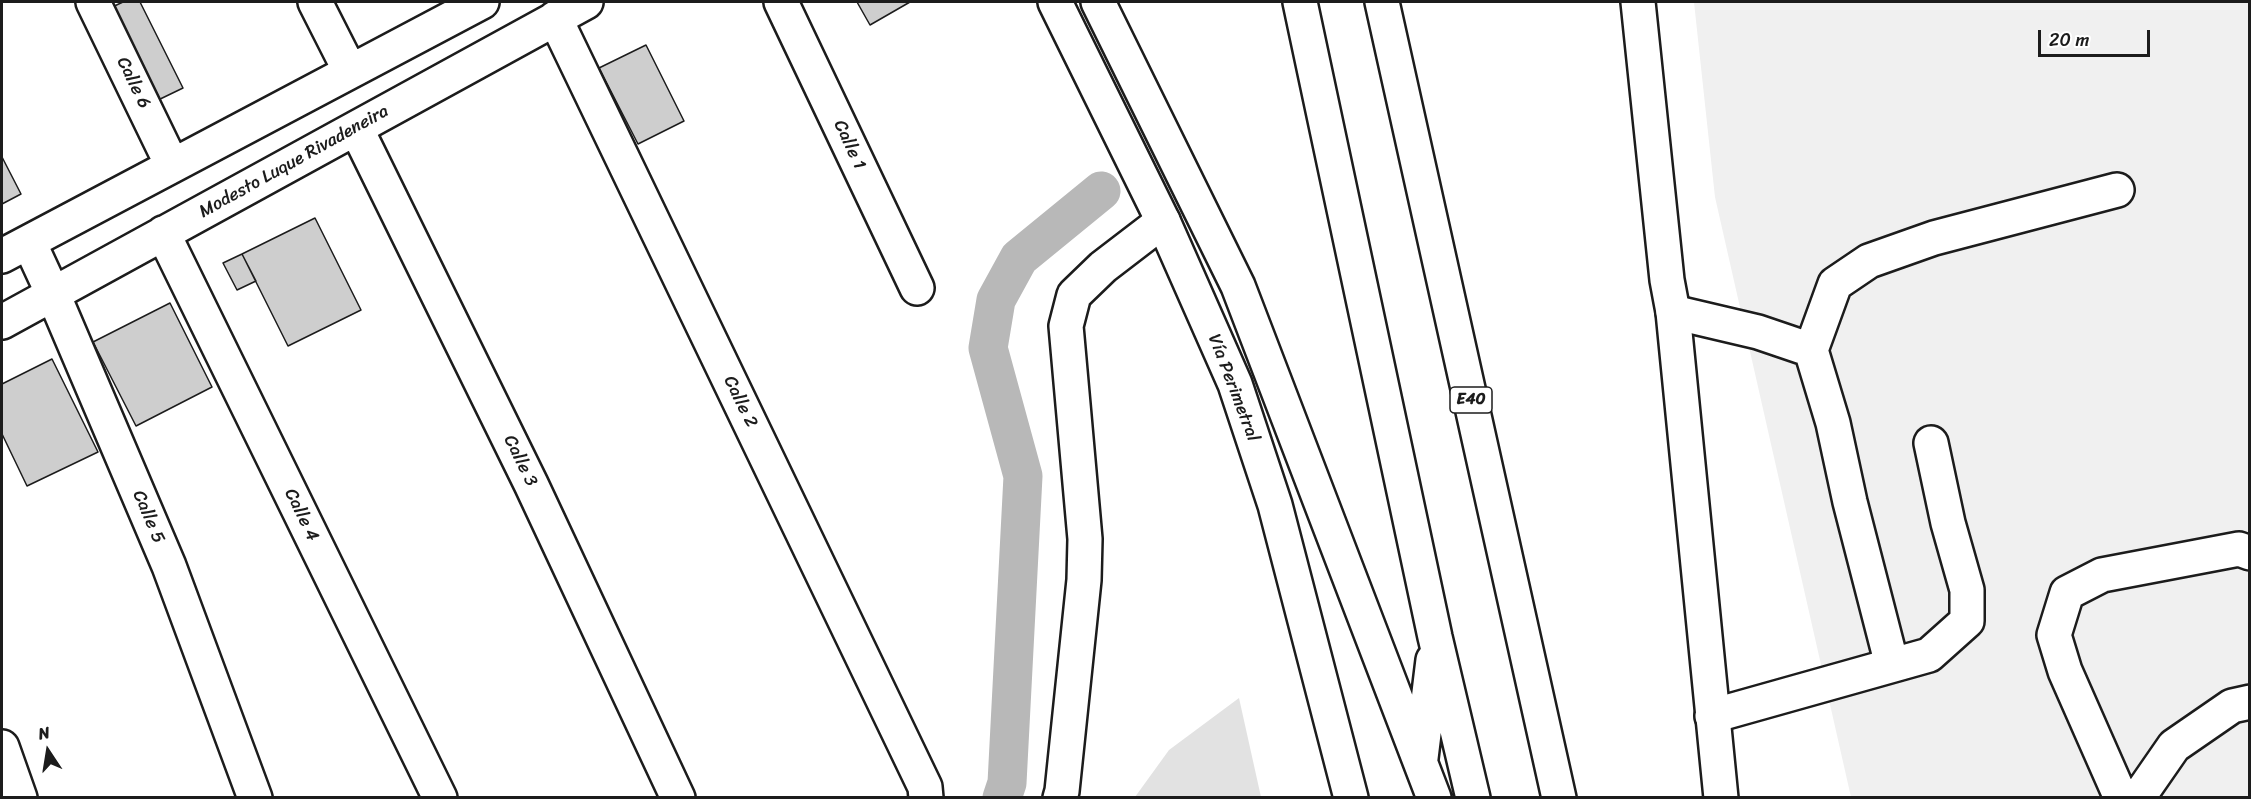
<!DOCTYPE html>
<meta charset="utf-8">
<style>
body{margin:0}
#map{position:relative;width:2251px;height:799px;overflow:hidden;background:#fff;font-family:Sriracha,sans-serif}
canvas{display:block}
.frame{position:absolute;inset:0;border:3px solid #1c1c1c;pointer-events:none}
.north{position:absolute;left:18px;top:721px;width:60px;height:60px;-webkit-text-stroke:4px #fff;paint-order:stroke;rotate:348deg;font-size:16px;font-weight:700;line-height:24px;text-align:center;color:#1c1c1c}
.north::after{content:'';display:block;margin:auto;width:21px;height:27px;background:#1c1c1c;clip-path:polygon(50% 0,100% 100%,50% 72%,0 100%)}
.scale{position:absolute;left:2038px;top:30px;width:112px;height:27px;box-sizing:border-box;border:3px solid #1c1c1c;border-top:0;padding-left:8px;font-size:18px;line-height:21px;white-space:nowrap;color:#1c1c1c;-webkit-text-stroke:4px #fff;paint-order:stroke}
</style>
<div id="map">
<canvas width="2251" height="799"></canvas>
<div class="frame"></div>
<div class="north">N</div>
<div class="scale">20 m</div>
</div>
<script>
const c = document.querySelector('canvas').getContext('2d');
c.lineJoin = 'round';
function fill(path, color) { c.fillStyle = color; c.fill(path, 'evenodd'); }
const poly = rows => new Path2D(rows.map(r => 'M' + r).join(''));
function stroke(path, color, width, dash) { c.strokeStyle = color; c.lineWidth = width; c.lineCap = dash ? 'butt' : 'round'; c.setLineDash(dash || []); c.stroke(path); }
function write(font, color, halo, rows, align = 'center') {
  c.font = font + ' Sriracha,sans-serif'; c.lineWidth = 6; c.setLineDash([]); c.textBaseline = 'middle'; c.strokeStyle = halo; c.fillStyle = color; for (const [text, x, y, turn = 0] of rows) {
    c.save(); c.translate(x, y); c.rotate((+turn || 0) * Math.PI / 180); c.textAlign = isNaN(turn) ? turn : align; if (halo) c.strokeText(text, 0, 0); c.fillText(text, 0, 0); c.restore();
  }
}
fill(poly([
 [1694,2,2249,2,2249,797,1851,797,1715,197]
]), '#f0f0f0');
fill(poly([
 [1239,698,1261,797,1135,797,1169,750]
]), '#e2e2e2');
stroke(poly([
 [1002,798,1007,783,1023,476,988,348,996,300,1019,258,1101,191]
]), '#b8b8b8', 39);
const building = poly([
 [123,2,140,2,183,88,154,102,108,9,123,2],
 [857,2,910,2,870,25,857,2],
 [646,45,684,121,638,144,599,68,646,45],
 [2,157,21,194,2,204,2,157],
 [315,218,361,310,288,346,242,254,315,218],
 [242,254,256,281,237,290,223,263,242,254],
 [170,303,212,387,136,426,93,342,170,303],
 [52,359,98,452,27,486,2,434,2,384,52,359]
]);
fill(building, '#cecece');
stroke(building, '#1c1c1c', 1.5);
const minor = poly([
 [93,2,172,165],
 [315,2,350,71],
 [781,2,917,288],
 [555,18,925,787,926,798],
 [356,128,531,484,678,798],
 [163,233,440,798],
 [29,242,53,294,169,566,255,798],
 [2,256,482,2],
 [1673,312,1758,332,1811,350,1833,423,1850,502,1892,665],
 [2,322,586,2],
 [1811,350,1835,284,1869,261,1934,238,2117,190],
 [1712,716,1929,655,1967,621,1967,590,1948,523,1931,443],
 [2,747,20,798],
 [1060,798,1062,791,1084,580,1085,539,1066,326,1074,295,1103,267,1163,221],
 [2121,798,2065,671,2054,635,2067,593,2102,575,2239,549,2250,553],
 [2138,798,2174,746,2232,706,2250,702]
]);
const major = poly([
 [1055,2,1163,221,1235,384,1275,505,1351,798]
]);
const highway = poly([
 [1098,2,1238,286,1434,798],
 [1300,2,1435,637,1473,798],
 [1382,2,1559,798],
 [1638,2,1667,280,1673,312,1721,798],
 [1421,758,1433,660]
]);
stroke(minor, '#1c1c1c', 38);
stroke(major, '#1c1c1c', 38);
stroke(highway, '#1c1c1c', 38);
stroke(minor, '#fff', 33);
stroke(major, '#fff', 33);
stroke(highway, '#fff', 33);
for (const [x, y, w] of [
 [1471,400,42]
]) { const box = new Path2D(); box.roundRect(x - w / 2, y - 13, w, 26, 4.5); c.fillStyle = '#fff'; c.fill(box); stroke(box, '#1c1c1c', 1.5); }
write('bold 16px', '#1c1c1c', null, [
 ["E40",1471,400]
]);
write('18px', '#1c1c1c', '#fff', [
 ["Calle 6",133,83,64],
 ["Calle 1",849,145,65],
 ["Modesto Luque Rivadeneira",294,162,-29],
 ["Vía Perimetral",1233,388,69],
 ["Calle 2",740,402,64],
 ["Calle 3",520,461,64],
 ["Calle 4",301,515,64],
 ["Calle 5",148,517,67]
]);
</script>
